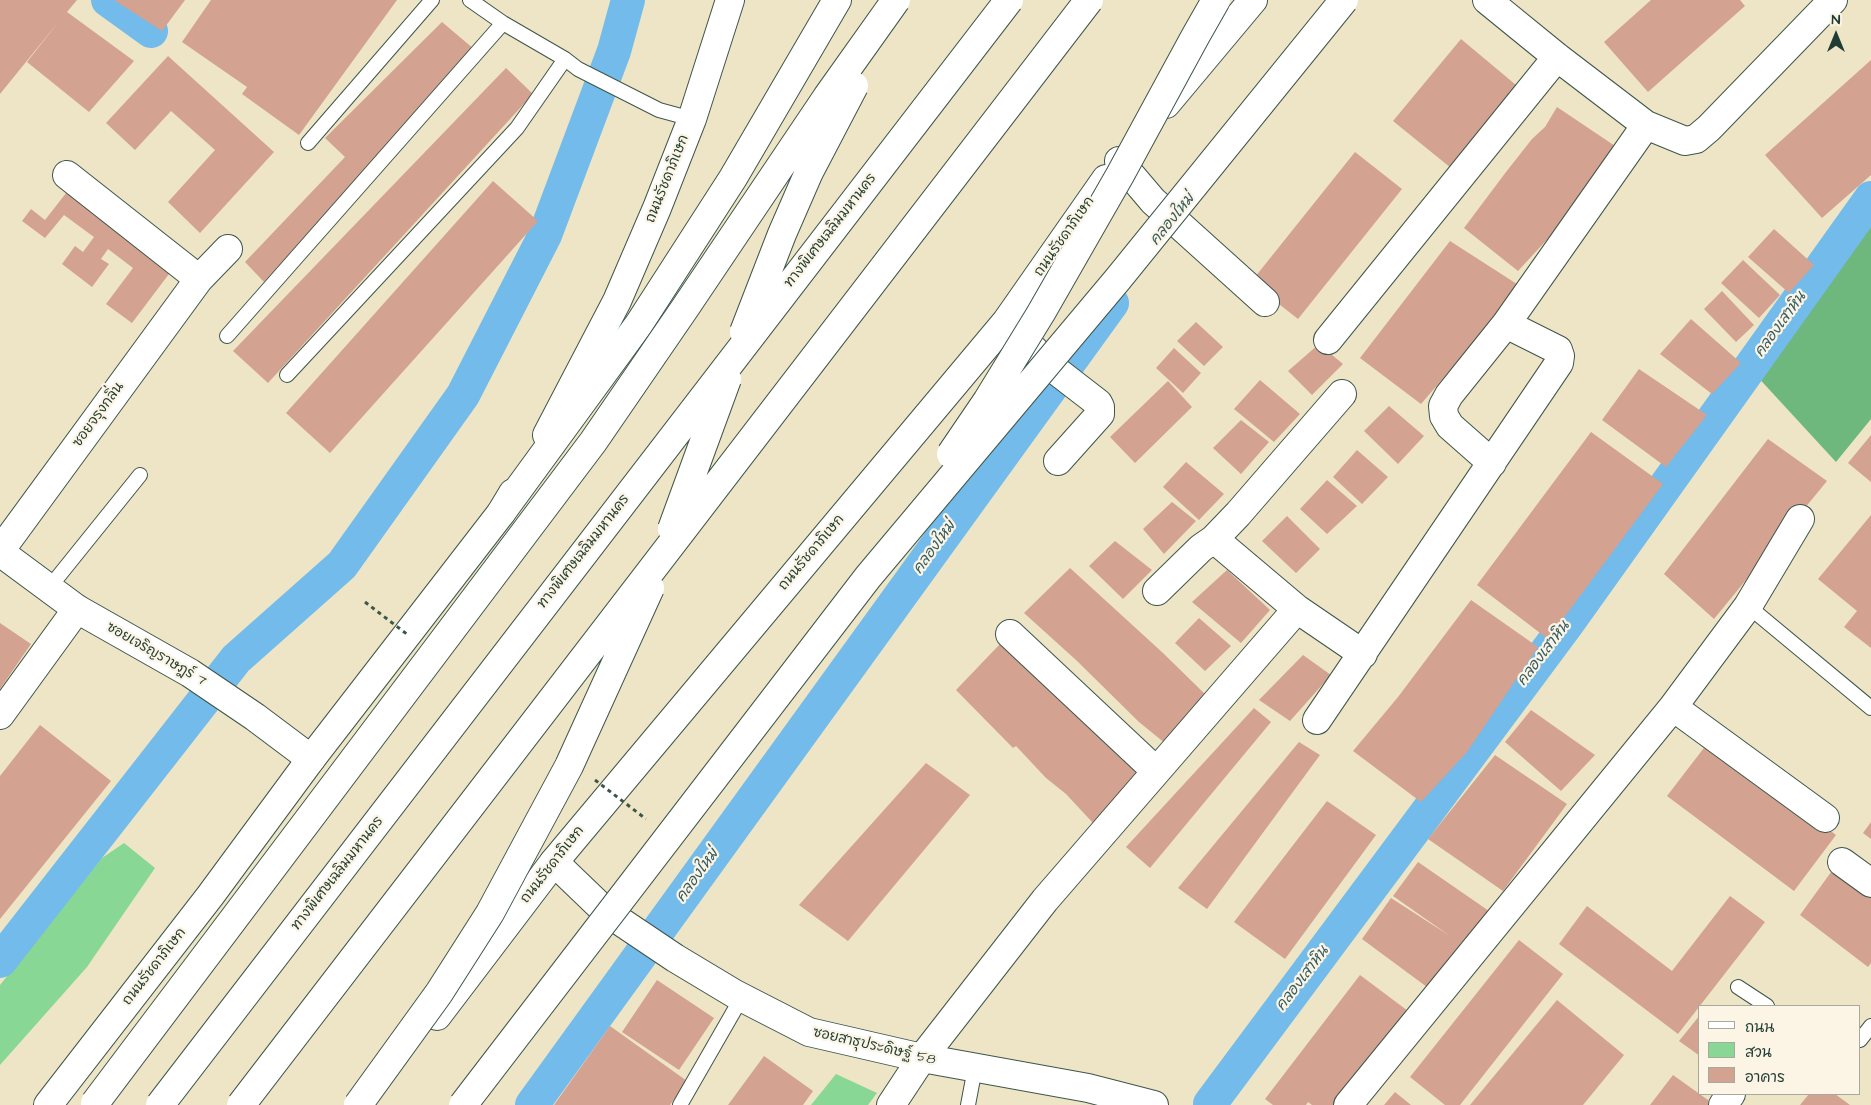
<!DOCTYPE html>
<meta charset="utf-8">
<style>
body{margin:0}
#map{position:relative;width:1871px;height:1105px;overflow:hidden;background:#ede5c5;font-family:"Architects Daughter","Playpen Sans Thai",sans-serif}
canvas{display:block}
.legend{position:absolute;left:1698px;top:1005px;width:162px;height:90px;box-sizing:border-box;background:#fcf5e5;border:1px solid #a4ab9e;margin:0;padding:6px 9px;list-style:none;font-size:15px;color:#1f3d34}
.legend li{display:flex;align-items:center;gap:10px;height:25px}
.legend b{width:25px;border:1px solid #a4ab9e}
.north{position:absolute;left:1811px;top:10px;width:50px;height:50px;-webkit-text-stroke:4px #fcf5e5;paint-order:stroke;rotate:0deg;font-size:14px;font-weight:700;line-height:20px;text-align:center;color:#1f3d34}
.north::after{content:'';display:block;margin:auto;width:18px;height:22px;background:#1f3d34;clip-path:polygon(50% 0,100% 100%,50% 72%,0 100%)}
</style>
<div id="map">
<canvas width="1871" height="1105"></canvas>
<ul class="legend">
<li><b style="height:6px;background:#fff"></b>ถนน</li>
<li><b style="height:14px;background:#89d795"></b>สวน</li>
<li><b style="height:14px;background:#d4a291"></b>อาคาร</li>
</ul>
<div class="north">N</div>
</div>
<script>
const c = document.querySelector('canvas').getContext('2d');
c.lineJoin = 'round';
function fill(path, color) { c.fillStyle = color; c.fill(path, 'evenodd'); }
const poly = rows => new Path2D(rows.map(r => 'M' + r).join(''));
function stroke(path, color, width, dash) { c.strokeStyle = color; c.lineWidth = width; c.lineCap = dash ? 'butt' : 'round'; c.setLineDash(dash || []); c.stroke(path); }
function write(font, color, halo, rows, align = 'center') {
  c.font = font + ' "Architects Daughter","Playpen Sans Thai",sans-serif'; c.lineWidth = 4.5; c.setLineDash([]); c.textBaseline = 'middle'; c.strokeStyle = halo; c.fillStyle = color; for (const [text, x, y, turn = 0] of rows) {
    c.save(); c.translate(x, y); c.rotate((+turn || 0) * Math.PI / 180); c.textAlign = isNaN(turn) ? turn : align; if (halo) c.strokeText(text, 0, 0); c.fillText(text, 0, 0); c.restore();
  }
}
fill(poly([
 [124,843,155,868,87,967,0,1065,0,985,102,858],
 [836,1074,877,1093,868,1105,811,1105]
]), '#89d795');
fill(poly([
 [1871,213,1871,419,1836,462,1754,373]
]), '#6eb87e');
stroke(poly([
 [108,0,151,31],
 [0,961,236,659,342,565,463,395,545,235,614,51,628,0],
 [1210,1104,1567,624,1871,198],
 [532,1105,1112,303]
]), '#72bbea', 34);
fill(poly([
 [0,0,77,0,67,12,134,61,89,112,27,62,60,20,0,94],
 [114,0,185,0,162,31],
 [211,0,397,0,299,135,242,94,247,87,182,42],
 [1651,0,1740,0,1745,6,1648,92,1604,42],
 [442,22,474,49,264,282,245,262,345,157,325,138],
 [1461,39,1522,90,1451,168,1393,121],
 [168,56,274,152,200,233,168,202,215,150,171,111,135,150,106,123],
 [1871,60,1871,175,1822,218,1765,155],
 [506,68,533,94,268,383,233,351],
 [1557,107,1621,150,1554,232,1518,271,1464,228,1506,172,1532,139,1545,127],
 [1355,152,1402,189,1298,319,1251,282],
 [493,181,538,221,330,453,286,413],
 [70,188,175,266,132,323,106,304,133,268,108,249,101,259,109,264,92,287,62,264,75,246,83,252,94,237,64,215,45,238,22,221,31,209,45,220],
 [1774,229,1814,265,1789,293,1748,257],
 [1450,241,1520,286,1470,347,1421,404,1360,358],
 [1743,260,1780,295,1759,318,1721,283],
 [1722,291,1754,325,1736,342,1704,309],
 [1691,319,1741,363,1712,394,1660,354],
 [1196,322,1223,347,1204,366,1177,341],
 [1319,344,1343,364,1312,395,1288,371],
 [1174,348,1201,373,1183,393,1156,368],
 [1639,369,1707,415,1666,467,1602,420],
 [1260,380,1300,414,1274,442,1234,409],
 [1168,381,1192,407,1135,463,1110,437],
 [1389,406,1424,436,1398,464,1364,431],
 [1241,420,1269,442,1241,474,1213,448],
 [1591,432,1663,484,1548,639,1477,585],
 [1871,435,1871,482,1848,463],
 [1768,439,1827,481,1714,619,1664,574],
 [1357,450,1388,477,1362,504,1333,477],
 [1186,462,1224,494,1199,520,1163,487],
 [1327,480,1357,506,1327,534,1300,509],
 [1172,502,1196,521,1164,554,1143,529],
 [1871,515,1871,648,1844,627,1857,611,1818,579],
 [1287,516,1320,549,1296,573,1262,541],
 [1115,541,1152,570,1123,599,1089,566],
 [1070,568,1163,653,1210,699,1166,744,1139,722,1076,660,1024,613],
 [1227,570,1270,610,1241,643,1192,602],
 [1471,600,1538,647,1467,752,1421,802,1353,751,1398,697],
 [1199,618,1231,646,1205,671,1175,643],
 [0,623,31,644,0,689],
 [1000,644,1145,779,1093,823,1066,794,1046,778,1016,746,1013,748,956,690],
 [1303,655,1331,675,1290,721,1259,700],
 [1254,708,1271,722,1150,868,1126,847],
 [1531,710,1595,755,1561,791,1505,742],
 [40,725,111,781,0,919,0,776],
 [1710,740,1836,835,1794,891,1667,796],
 [1299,742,1320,755,1207,909,1178,888],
 [1495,755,1567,804,1503,891,1428,839],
 [926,763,970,795,848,941,799,905],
 [1327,801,1376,835,1285,959,1234,922],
 [1871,822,1871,839,1863,833],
 [1418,862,1489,911,1461,943,1431,990,1362,939,1391,898,1450,936,1393,896],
 [1834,868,1871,895,1871,963,1868,967,1800,915],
 [1730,896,1765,922,1678,1034,1559,944,1587,906,1672,971],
 [1519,940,1563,974,1460,1105,1445,1105,1410,1077],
 [1360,975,1408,1011,1338,1105,1312,1105,1308,1102,1306,1105,1273,1105,1265,1099],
 [657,980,714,1018,679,1070,622,1032],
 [1557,1000,1624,1055,1583,1105,1470,1105],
 [1700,1015,1700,1056,1679,1041],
 [610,1026,687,1081,670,1105,554,1105],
 [764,1056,813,1091,803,1105,728,1105],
 [1673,1075,1715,1105,1650,1105],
 [1395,1092,1411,1105,1384,1105],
 [1809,1094,1835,1094,1850,1105,1800,1105]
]), '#d4a291');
const service = poly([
 [470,0,503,23,565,59,578,69,659,110,692,119],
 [308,143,432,0],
 [227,336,503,23],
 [287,375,517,128,565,59],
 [49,588,140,475],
 [1748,606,1871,708],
 [1738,987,1767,1006],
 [1860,1040,1871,1026],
 [680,1105,742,997],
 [968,1105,975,1068]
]);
const minor = poly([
 [1487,0,1557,57,1646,125,1685,141,1696,139,1709,128,1833,0],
 [1119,161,1153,201,1265,302],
 [199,279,228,249],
 [1008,325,1054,369,1098,403,1100,407,1100,414,1058,461],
 [1328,340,1557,57],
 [1492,463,1450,426,1444,416,1443,406,1449,395,1506,324,1646,125],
 [0,551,199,279,67,175],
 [1157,591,1201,548,1214,539],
 [1297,609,1363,654],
 [1010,634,1156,771],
 [1673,707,1825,818],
 [0,715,77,609],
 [1317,720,1559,363,1560,356,1558,350,1506,324],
 [1842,862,1871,883],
 [891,1105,922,1058,1045,900,1297,609,1214,539,1238,514,1342,394],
 [1348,1105,1673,707,1748,606,1800,519],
 [1723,1105,1731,1094]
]);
const tertiary = poly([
 [0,552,77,609,190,673,255,717,311,759],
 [554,862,605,911,675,958,735,994,809,1032,922,1058,1088,1088,1154,1105]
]);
const secondary = poly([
 [1166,104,1253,0],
 [547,435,617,301,657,208,692,119,730,0],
 [437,1016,554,862,1006,322,1106,179],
 [48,1105,210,896,311,759,501,513,513,493]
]);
const motorway = poly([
 [501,513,639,324,733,178,837,0]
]);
stroke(service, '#3e564a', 16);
stroke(minor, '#3e564a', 30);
stroke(tertiary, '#3e564a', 30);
stroke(secondary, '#3e564a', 30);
stroke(motorway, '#3e564a', 30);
stroke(service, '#fff', 14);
stroke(minor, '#fff', 28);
stroke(tertiary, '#fff', 28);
stroke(secondary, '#fff', 28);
stroke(motorway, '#fff', 28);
const motorwayBridge = poly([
 [744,332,782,234,809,172,854,86],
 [951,454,987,401,1041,313,1120,175,1195,37,1216,0],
 [672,529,727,379],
 [95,1103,593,442,685,308,827,97,896,0],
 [160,1105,1009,0],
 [241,1105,1089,0],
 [358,1105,439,993,490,913,569,766,650,588],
 [463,1105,868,577,1118,279,1344,0]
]);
stroke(motorwayBridge, '#3e564a', 30, []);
stroke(poly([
 [365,602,408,635],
 [595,780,646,819]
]), '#3e564a', 3, [4, 4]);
stroke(motorwayBridge, '#fff', 28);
write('14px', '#1f3d34', '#fcf5e5', [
 ["ถนนรัชดาภิเษก",668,179,-68],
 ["ทางพิเศษเฉลิมมหานคร",831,231,-52],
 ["ถนนรัชดาภิเษก",1065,237,-55],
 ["ซอยจรุงกลิ่น",99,415,-54],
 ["ทางพิเศษเฉลิมมหานคร",584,552,-52],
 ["ถนนรัชดาภิเษก",812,553,-50],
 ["ซอยเจริญราษฎร์ 7",156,655,30],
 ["ถนนรัชดาภิเษก",553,865,-52],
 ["ทางพิเศษเฉลิมมหานคร",338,874,-52],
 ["ถนนรัชดาภิเษก",155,967,-52],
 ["ซอยสาธุประดิษฐ์ 58",874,1047,13]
]);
write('italic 15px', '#345c62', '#fcf5e5', [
 ["คลองใหม่",1173,220,-51],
 ["คลองเสาหิน",1781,325,-54],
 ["คลองใหม่",935,548,-54],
 ["คลองเสาหิน",1544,654,-53],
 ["คลองใหม่",698,876,-54],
 ["คลองเสาหิน",1303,979,-53]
]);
</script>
